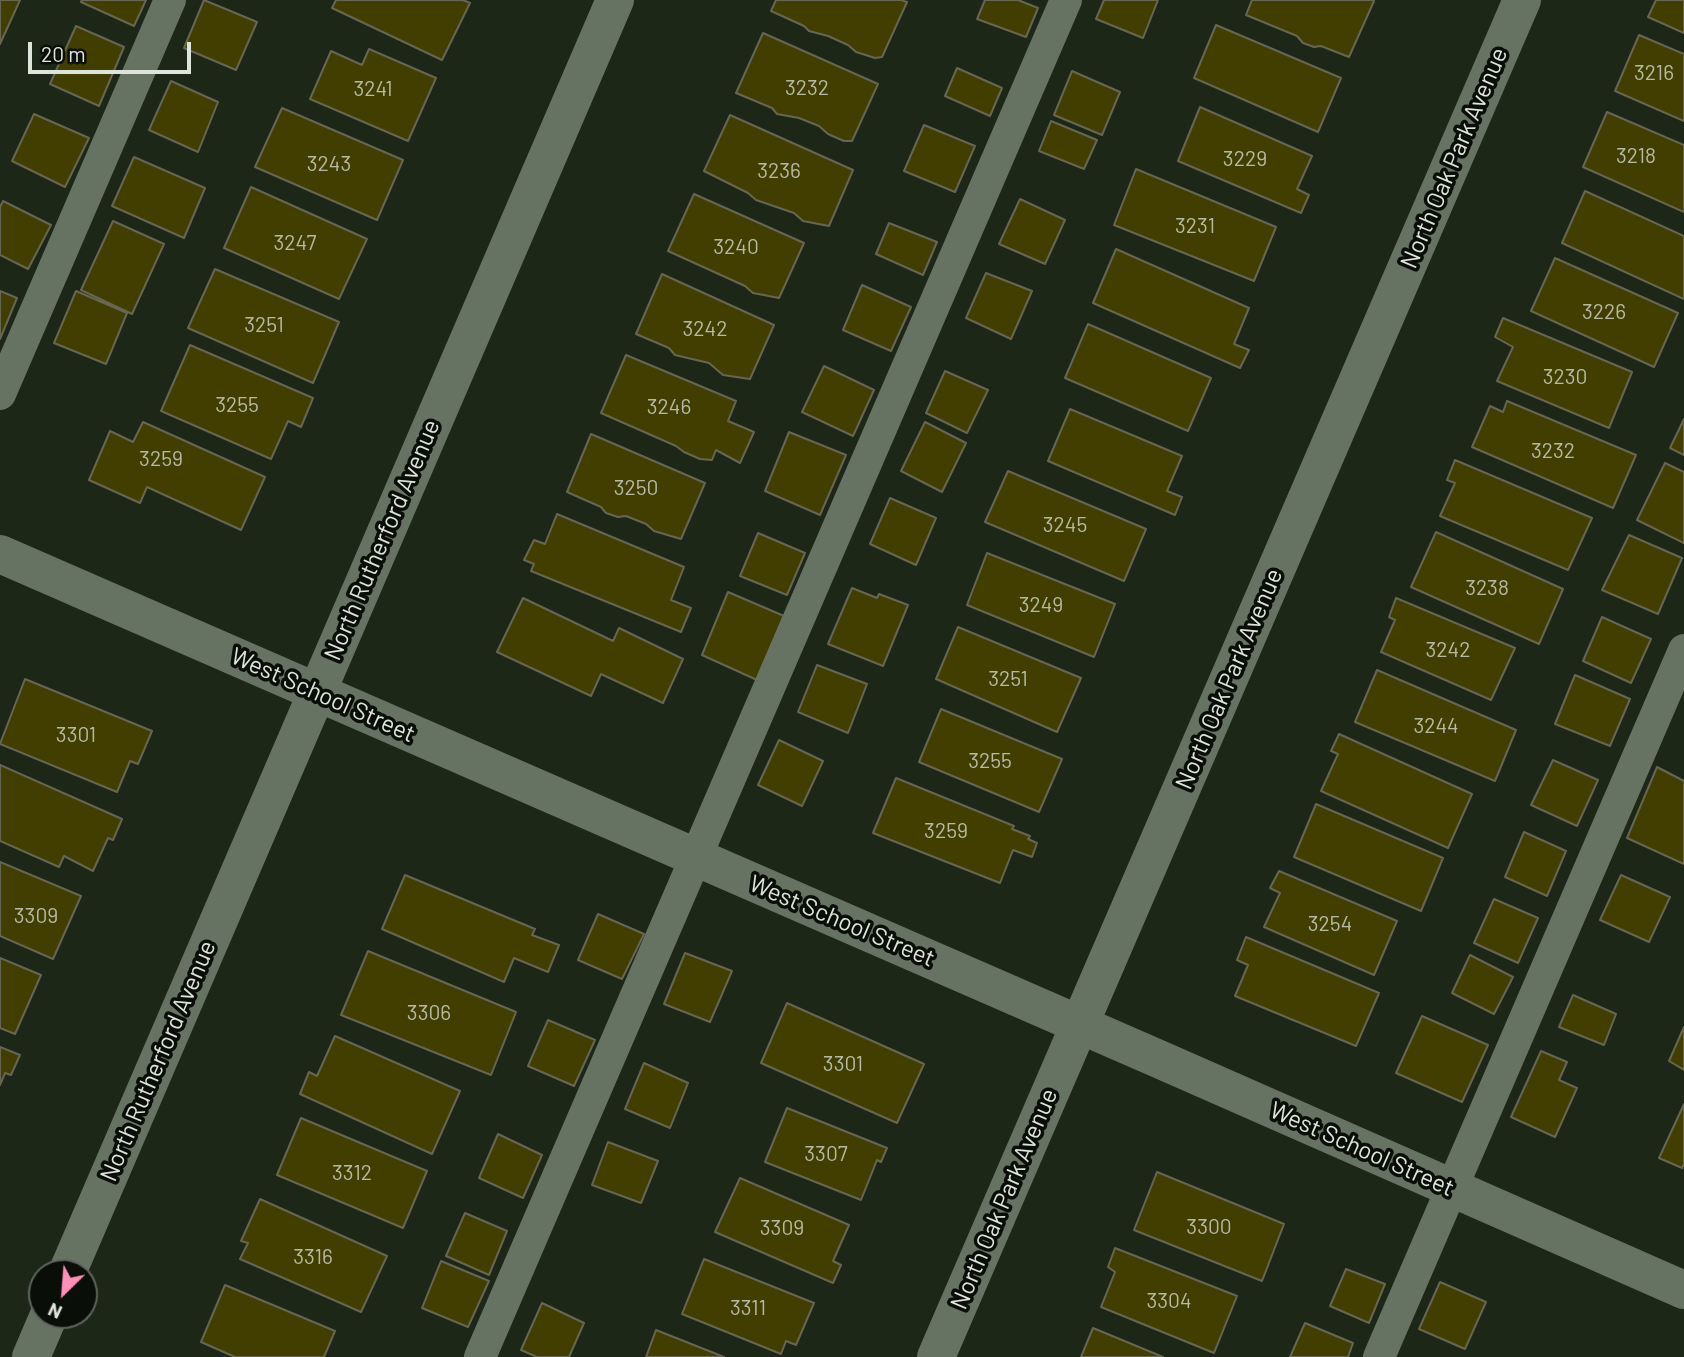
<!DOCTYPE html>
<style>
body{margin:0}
#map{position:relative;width:1684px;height:1357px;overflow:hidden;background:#1d2718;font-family:Barlow,sans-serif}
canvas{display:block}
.north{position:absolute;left:28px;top:1259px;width:70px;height:70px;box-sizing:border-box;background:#0a0e08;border:2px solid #5e645c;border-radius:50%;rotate:205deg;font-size:19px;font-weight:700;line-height:28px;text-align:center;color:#dde4da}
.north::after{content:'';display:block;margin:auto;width:24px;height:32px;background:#ff8eb9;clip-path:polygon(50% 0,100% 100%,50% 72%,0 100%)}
.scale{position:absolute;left:28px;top:42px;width:163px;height:32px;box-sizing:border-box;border:4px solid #dde4da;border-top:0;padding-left:9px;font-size:21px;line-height:24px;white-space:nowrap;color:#dde4da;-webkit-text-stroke:5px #0a0e08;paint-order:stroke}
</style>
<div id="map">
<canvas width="1684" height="1357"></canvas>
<div class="north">N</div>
<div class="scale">20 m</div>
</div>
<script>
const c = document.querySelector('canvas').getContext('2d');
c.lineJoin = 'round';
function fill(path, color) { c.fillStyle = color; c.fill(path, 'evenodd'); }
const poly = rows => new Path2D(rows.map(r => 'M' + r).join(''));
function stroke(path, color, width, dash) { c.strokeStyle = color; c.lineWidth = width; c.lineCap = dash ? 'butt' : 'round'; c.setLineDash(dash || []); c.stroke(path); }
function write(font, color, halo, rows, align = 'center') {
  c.font = font + ' Barlow,sans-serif'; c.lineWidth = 7; c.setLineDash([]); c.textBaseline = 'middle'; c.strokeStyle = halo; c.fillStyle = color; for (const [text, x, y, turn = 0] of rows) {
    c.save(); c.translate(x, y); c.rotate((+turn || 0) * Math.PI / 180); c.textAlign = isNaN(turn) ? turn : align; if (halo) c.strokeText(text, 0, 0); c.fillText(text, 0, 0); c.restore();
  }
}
const building = poly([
 [0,0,20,0,0,44,0,0],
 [82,0,146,0,134,26,81,2,82,0],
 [204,0,257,22,236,70,184,48,204,0],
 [336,0,463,0,470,3,442,60,332,8,336,0],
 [776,0,901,0,907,2,882,57,875,58,856,52,848,45,828,36,809,31,804,26,771,11,776,0],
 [985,0,1018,0,1038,8,1026,37,977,19,985,0],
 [1104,0,1158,0,1143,38,1096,19,1104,0],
 [1252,0,1372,0,1374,1,1349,57,1321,46,1314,47,1303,43,1297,36,1246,15,1252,0],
 [1656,0,1684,0,1684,33,1648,17,1656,0],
 [1216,25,1341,78,1318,132,1194,78,1216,25],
 [76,26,124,47,99,106,50,84,76,26],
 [763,33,878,84,852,141,844,141,828,134,819,126,799,118,777,114,772,108,736,93,763,33],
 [1639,35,1684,54,1684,121,1615,91,1639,35],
 [369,49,436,78,408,141,310,99,331,51,362,65,369,49],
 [957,68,1002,88,990,116,945,96,957,68],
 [1072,71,1120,92,1102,135,1054,115,1072,71],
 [171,81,218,102,198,152,149,130,171,81],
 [1200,107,1312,156,1297,189,1309,195,1301,213,1178,161,1200,107],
 [282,108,403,160,377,220,255,167,282,108],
 [1607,112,1684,145,1684,212,1583,167,1607,112],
 [34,114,89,138,65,187,12,161,34,114],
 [730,115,853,170,829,226,803,221,794,213,756,200,748,193,704,171,730,115],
 [1051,121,1097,140,1084,169,1039,151,1051,121],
 [924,125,975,146,955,192,904,171,924,125],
 [134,157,205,188,184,238,112,206,134,157],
 [1136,169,1276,227,1254,281,1114,225,1136,169],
 [251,187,367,239,339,299,224,248,251,187],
 [1585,191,1684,236,1684,299,1562,243,1585,191],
 [694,194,804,243,779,298,753,293,745,286,668,251,694,194],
 [1020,199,1065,220,1045,264,999,244,1020,199],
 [3,201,51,225,28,269,0,255,0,207,3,201],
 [113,221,164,244,132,314,81,290,113,221],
 [889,223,937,242,923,275,876,254,889,223],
 [1116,249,1249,308,1234,344,1249,350,1240,368,1093,303,1116,249],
 [1555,258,1678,313,1654,367,1531,311,1555,258],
 [215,269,339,322,313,383,188,328,215,269],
 [986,273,1032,291,1011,339,966,318,986,273],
 [662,274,774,325,750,379,723,375,709,363,675,355,669,348,636,334,662,274],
 [862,285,911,307,891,351,843,330,862,285],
 [0,291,17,298,0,339,0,291],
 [76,291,127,313,106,364,54,343,76,291],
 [1503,318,1632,372,1609,428,1497,381,1513,347,1495,337,1503,318],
 [1088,324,1211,378,1188,431,1065,378,1088,324],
 [190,345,313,398,301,427,288,421,271,459,161,411,190,345],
 [626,355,736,401,728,421,754,432,740,463,716,450,712,460,700,459,684,452,676,446,601,413,626,355],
 [824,366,874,390,853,436,802,412,824,366],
 [945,371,988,390,967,433,926,413,945,371],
 [1507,401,1636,455,1613,508,1472,447,1490,406,1503,412,1507,401],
 [1070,409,1182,456,1167,491,1182,497,1175,515,1048,461,1070,409],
 [1684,419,1684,455,1670,448,1684,419],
 [143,422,265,477,241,530,147,487,140,503,89,480,110,431,133,442,143,422],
 [925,422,966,443,942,492,901,471,925,422],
 [789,432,846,455,820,515,765,491,789,432],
 [591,434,705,483,681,539,654,531,646,524,626,516,618,517,606,513,601,507,567,492,591,434],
 [1455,460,1592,518,1568,570,1440,516,1455,483,1447,480,1455,460],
 [1665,463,1684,472,1684,543,1637,520,1665,463],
 [1008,471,1146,529,1124,581,985,522,1008,471],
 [890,498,936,518,916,565,870,544,890,498],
 [557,514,684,567,671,600,691,608,681,632,531,571,534,564,524,560,534,540,545,544,557,514],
 [1436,532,1563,589,1539,644,1411,587,1436,532],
 [758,533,805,553,787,595,740,576,758,533],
 [1629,535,1682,558,1658,614,1602,590,1629,535],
 [987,553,1115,604,1094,657,967,605,987,553],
 [852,588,877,598,879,594,908,605,883,666,828,644,852,588],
 [728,592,784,616,757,680,702,655,728,592],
 [523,598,613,641,619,628,683,659,663,703,601,674,591,696,497,652,523,598],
 [1396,598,1515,648,1491,700,1381,652,1395,620,1389,617,1396,598],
 [1602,617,1651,639,1631,683,1583,661,1602,617],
 [958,627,1081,678,1057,732,936,679,958,627],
 [817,665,867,684,848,733,798,712,817,665],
 [1377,670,1516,730,1495,781,1355,722,1377,670],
 [1575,675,1630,699,1610,746,1555,724,1575,675],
 [25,679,152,731,138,764,130,761,117,792,0,744,25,679],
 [941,709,1062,759,1039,812,919,762,941,709],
 [1339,734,1472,794,1448,848,1321,791,1338,754,1331,751,1339,734],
 [779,740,823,761,802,806,758,785,779,740],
 [1553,760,1598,780,1577,826,1531,805,1553,760],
 [0,765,122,819,113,840,108,838,93,871,64,856,59,867,0,841,0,765],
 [1657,767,1684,781,1684,864,1627,838,1657,767],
 [896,778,1014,826,1012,829,1030,836,1028,839,1037,843,1032,857,1013,850,1000,883,873,833,896,778],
 [1316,804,1443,858,1421,911,1294,857,1316,804],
 [1524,832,1566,851,1547,896,1505,877,1524,832],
 [0,862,81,896,53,959,0,936,0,862],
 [1279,871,1397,921,1374,975,1264,927,1280,893,1270,888,1279,871],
 [405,875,535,929,532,935,559,945,548,972,514,958,504,982,382,929,405,875],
 [1621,875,1670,897,1649,942,1600,920,1621,875],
 [1494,899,1538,918,1518,963,1474,943,1494,899],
 [598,914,644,934,622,979,578,960,598,914],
 [1246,937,1379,993,1356,1046,1235,996,1248,965,1237,960,1246,937],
 [368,951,516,1012,491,1075,341,1015,368,951],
 [685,953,732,971,710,1022,664,1004,685,953],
 [1470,955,1513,977,1494,1014,1452,993,1470,955],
 [0,958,41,975,15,1034,0,1028,0,958],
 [1573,995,1616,1014,1604,1045,1559,1027,1573,995],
 [787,1003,924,1064,897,1123,761,1063,787,1003],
 [1422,1016,1488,1045,1462,1102,1396,1073,1422,1016],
 [548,1020,595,1040,574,1086,528,1066,548,1020],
 [1684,1027,1684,1070,1669,1061,1684,1027],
 [335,1036,460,1091,432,1154,300,1094,309,1072,317,1076,335,1036],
 [0,1047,20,1055,11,1075,5,1073,0,1085,0,1047],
 [1541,1051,1567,1062,1559,1080,1577,1088,1555,1137,1511,1117,1541,1051],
 [644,1063,688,1083,670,1128,625,1109,644,1063],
 [1684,1104,1684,1164,1682,1168,1659,1158,1684,1104],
 [787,1108,887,1148,881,1162,877,1160,861,1200,765,1162,787,1108],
 [301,1118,427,1171,403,1228,277,1175,301,1118],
 [498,1134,542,1155,523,1198,479,1178,498,1134],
 [608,1142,658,1161,641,1203,592,1185,608,1142],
 [1157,1172,1284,1224,1262,1281,1134,1230,1157,1172],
 [740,1178,849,1225,833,1261,841,1265,833,1283,715,1232,740,1178],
 [260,1199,387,1256,361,1312,240,1259,248,1243,241,1241,260,1199],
 [465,1213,507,1231,489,1275,446,1256,465,1213],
 [1115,1248,1237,1296,1214,1353,1101,1307,1115,1272,1108,1267,1115,1248],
 [704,1259,814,1303,796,1345,786,1341,781,1354,682,1314,704,1259],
 [441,1261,489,1281,468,1327,422,1308,441,1261],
 [1346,1269,1385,1284,1369,1323,1330,1306,1346,1269],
 [1440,1282,1486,1302,1465,1349,1419,1329,1440,1282],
 [225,1285,335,1331,324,1357,235,1357,201,1342,225,1285],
 [542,1303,584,1323,569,1357,537,1357,521,1350,542,1303],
 [1305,1323,1353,1343,1348,1357,1290,1357,1305,1323],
 [1093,1328,1163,1357,1081,1357,1093,1328],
 [656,1330,724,1357,646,1357,656,1330]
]);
fill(building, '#413e00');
stroke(building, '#666652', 2);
stroke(poly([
 [0,394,170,0],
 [480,1357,1066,0],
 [1379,1357,1684,650]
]), '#677362', 32);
stroke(poly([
 [0,554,1161,1060,1684,1290],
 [67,1273,615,0],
 [31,1357,49,1315]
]), '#677362', 38);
stroke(poly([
 [936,1357,1522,0]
]), '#677362', 38);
write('21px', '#b6baa4', null, [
 ["3216",1654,73],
 ["3232",807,88],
 ["3241",373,89],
 ["3218",1636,156],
 ["3229",1245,159],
 ["3243",329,164],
 ["3236",779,171],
 ["3231",1195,226],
 ["3247",295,243],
 ["3240",736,247],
 ["3226",1604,312],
 ["3251",264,325],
 ["3242",705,329],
 ["3230",1565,377],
 ["3255",237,405],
 ["3246",669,407],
 ["3232",1553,451],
 ["3259",161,459],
 ["3250",636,488],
 ["3245",1065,525],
 ["3238",1487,588],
 ["3249",1041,605],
 ["3242",1448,650],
 ["3251",1008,679],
 ["3244",1436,726],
 ["3301",76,735],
 ["3255",990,761],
 ["3259",946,831],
 ["3309",36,916],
 ["3254",1330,924],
 ["3306",429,1013],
 ["3301",843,1064],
 ["3307",826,1154],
 ["3312",352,1173],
 ["3300",1209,1227],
 ["3309",782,1228],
 ["3316",313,1257],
 ["3304",1169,1301],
 ["3311",748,1308]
]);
write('24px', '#dde4da', '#0a0e08', [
 ["North Oak Park Avenue",1454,158,-67],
 ["North Rutherford Avenue",382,540,-67],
 ["North Oak Park Avenue",1229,679,-67],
 ["West School Street",323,695,24],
 ["West School Street",842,921,23],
 ["North Rutherford Avenue",158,1061,-67],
 ["West School Street",1362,1149,24],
 ["North Oak Park Avenue",1004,1199,-67]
]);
</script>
